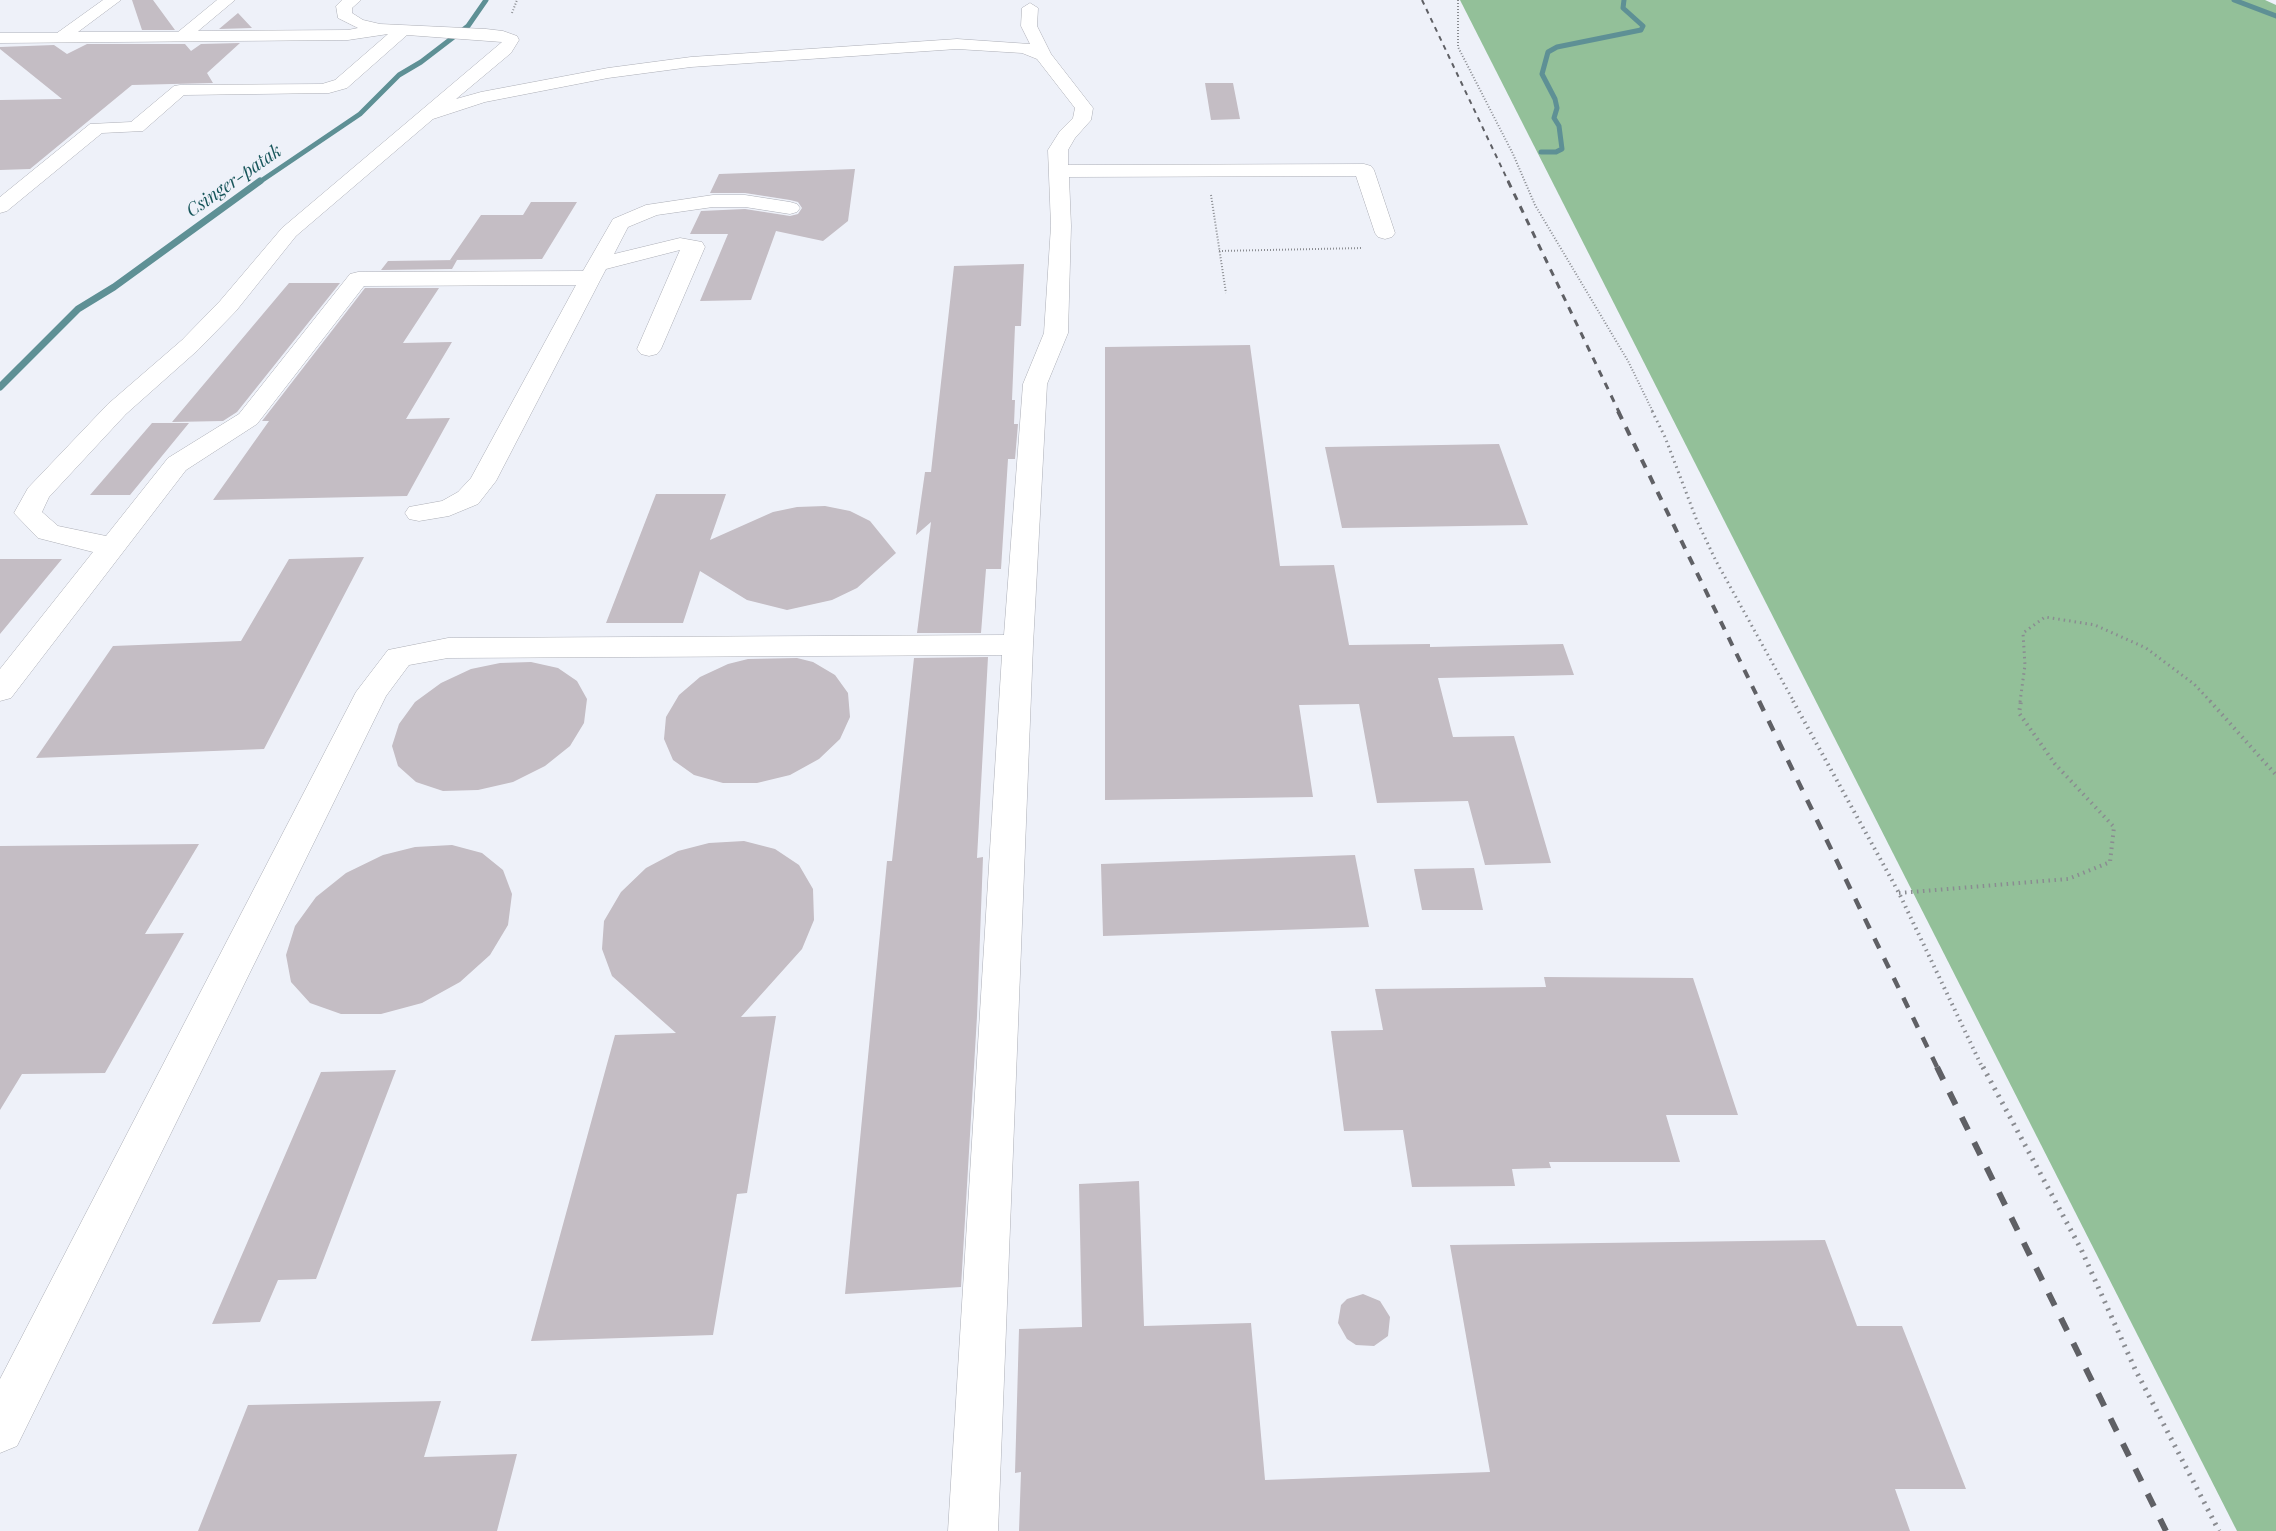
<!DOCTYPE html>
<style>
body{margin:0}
canvas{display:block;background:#eef1f9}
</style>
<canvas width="2276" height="1531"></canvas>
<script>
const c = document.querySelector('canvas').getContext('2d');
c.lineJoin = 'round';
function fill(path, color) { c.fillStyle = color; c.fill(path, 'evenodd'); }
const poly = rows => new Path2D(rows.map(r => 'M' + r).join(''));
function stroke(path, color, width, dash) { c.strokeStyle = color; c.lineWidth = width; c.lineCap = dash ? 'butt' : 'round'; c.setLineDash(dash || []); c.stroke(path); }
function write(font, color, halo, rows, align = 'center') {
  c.font = font + ' "Playfair Display",serif'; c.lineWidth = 4.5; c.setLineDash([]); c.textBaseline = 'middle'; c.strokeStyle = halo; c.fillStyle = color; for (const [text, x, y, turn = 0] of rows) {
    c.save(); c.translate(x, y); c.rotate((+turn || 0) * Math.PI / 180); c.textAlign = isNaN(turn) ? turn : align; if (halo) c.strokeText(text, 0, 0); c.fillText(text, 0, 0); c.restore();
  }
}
fill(poly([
 [1460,0,2265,0,2276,5,2276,1531,2237,1531]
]), '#93c099');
stroke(poly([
 [2234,0,2276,16],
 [1541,152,1556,152,1562,149,1559,126,1554,118,1557,108,1555,99,1542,74,1548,52,1557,47,1641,30,1643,26,1623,8,1624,0],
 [258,183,360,114,399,75,421,62,468,26,486,0]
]), '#5e9095', 5);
stroke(poly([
 [0,387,78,309,114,287,260,181]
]), '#5e9095', 7);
fill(poly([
 [132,0,153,0,175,30,142,30],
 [238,13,252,28,219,29],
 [240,43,207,73,213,83,132,85,30,169,0,170,0,100,62,99,0,49,0,47,54,45,67,54,87,44,185,44,191,51,201,44],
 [1205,83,1233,83,1240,119,1211,120],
 [855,169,848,221,823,241,776,231,751,300,700,301,728,234,690,234,701,211,745,209,790,216,798,214,802,208,798,202,790,200,745,193,710,193,719,174],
 [531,202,577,202,542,259,450,260,481,215,523,215],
 [457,260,452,269,381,270,388,261],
 [1024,264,1021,326,1015,326,1012,400,1015,400,1014,424,1018,424,1015,459,1008,459,1001,569,986,569,981,633,917,633,931,522,916,535,925,472,931,472,954,266],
 [289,283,340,283,237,412,223,421,172,422],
 [365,288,439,288,403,343,452,342,406,419,450,418,407,496,213,500,269,421,262,421],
 [1250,345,1280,566,1334,565,1349,645,1430,644,1430,647,1563,644,1574,675,1438,678,1453,737,1514,736,1551,863,1485,865,1468,801,1377,803,1359,704,1299,705,1313,797,1105,800,1105,347],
 [152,423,189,423,130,495,90,495],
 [1499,444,1528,525,1342,528,1325,447],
 [656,494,726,494,710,540,773,512,797,507,825,506,850,511,870,521,896,553,857,588,832,600,787,610,747,600,700,571,683,623,606,623],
 [364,557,264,749,36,758,113,646,241,641,289,559],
 [0,559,62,559,0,634],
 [988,657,977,858,983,857,977,1016,961,1287,845,1294,887,861,892,861,914,658],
 [797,658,813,662,835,675,848,693,850,717,840,739,819,759,790,775,757,783,723,783,694,775,673,760,664,739,666,717,679,695,700,677,728,664,748,659],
 [531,662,558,668,577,681,587,699,584,723,570,746,545,766,513,782,478,790,443,791,416,782,398,766,392,746,399,724,415,702,441,683,471,669,500,663],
 [744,841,775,849,799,865,813,889,814,920,802,949,741,1017,776,1016,747,1193,737,1194,713,1335,531,1341,615,1035,676,1033,612,976,602,949,604,921,621,892,646,868,678,851,709,843],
 [199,844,145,934,184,933,105,1073,22,1074,0,1110,0,846],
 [452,845,482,853,503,870,512,894,508,925,490,955,460,982,422,1003,381,1014,341,1014,310,1003,291,982,286,955,295,926,316,897,346,873,383,855,415,847],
 [1355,855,1369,927,1103,936,1101,864],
 [1474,868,1483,910,1422,910,1414,869],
 [1544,977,1693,978,1738,1115,1666,1115,1680,1162,1549,1162,1551,1168,1512,1169,1515,1186,1412,1187,1403,1130,1344,1131,1331,1031,1383,1030,1375,989,1546,987],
 [396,1070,316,1279,278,1280,260,1322,212,1324,321,1072],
 [1139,1181,1144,1326,1251,1323,1265,1480,1490,1472,1450,1245,1825,1240,1857,1326,1902,1326,1966,1489,1895,1489,1910,1531,1019,1531,1021,1472,1015,1473,1019,1329,1082,1327,1079,1184],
 [1363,1294,1380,1301,1390,1317,1388,1336,1374,1346,1356,1345,1347,1339,1338,1323,1341,1305,1347,1299],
 [441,1401,424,1457,517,1454,497,1531,198,1531,248,1405]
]), '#c4bdc4');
const minor = poly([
 [103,0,121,0,78,32,178,32,217,0,235,0,198,31,348,30,358,28,338,18,336,6,342,0,361,0,352,8,352,13,363,20,380,24,486,29,503,31,517,36,519,40,511,53,456,99,481,92,608,68,691,57,957,39,1030,44,1021,26,1022,8,1030,3,1038,8,1037,26,1051,54,1093,108,1091,120,1075,138,1068,150,1068,165,1364,164,1371,166,1374,170,1395,233,1392,237,1385,239,1378,237,1375,233,1356,176,1069,177,1071,226,1068,333,1047,384,1033,645,998,1531,948,1531,1002,655,448,658,409,665,386,696,17,1446,0,1453,0,1379,356,692,388,650,448,638,1004,635,1023,384,1044,333,1051,226,1048,150,1060,131,1073,118,1075,108,1037,59,1022,53,957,49,691,67,608,78,485,102,433,119,296,236,236,311,198,350,126,414,49,497,42,512,58,526,106,536,168,458,239,414,350,274,358,272,583,271,613,219,646,205,713,195,745,195,790,202,797,204,800,208,797,212,790,214,745,207,713,207,657,215,628,227,614,254,680,238,702,242,705,247,661,349,657,354,649,356,641,354,637,349,680,250,606,269,496,481,478,504,449,516,419,521,409,519,405,513,409,507,442,501,458,492,471,478,576,285,364,286,257,424,186,470,11,698,0,701,0,669,93,552,38,538,14,513,28,488,108,404,182,340,220,301,282,228,502,42,407,35,347,88,329,93,184,95,143,131,102,133,7,211,0,213,0,197,90,124,131,122,174,86,180,85,322,84,335,80,388,34,348,40,0,43,0,33,57,33,103,0]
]);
stroke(minor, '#acaeb6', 1);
stroke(poly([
 [1458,0,1458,47,1513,154,1535,205,1628,361,1653,412],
 [512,13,517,0],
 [1211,195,1226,293],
 [1219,251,1363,248]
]), '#8a8c91', 2, [1, 2]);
stroke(poly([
 [1652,411,1665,437,1697,521,1716,561,1794,702],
 [2020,702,2025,665,2023,633,2045,617,2095,625,2146,648,2194,684,2211,702]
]), '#8a8c91', 3, [1.5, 4]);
stroke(poly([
 [1793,701,1899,893,1983,1069],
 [2210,701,2276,775],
 [1899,893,2068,879,2110,862,2114,827,2055,764,2019,713,2021,701]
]), '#8a8c91', 4, [1.5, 4.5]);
stroke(poly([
 [1983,1067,2081,1249,2135,1369,2219,1531]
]), '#8a8c91', 5, [2, 6]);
fill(minor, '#fff');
stroke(poly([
 [1422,0,1509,183]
]), '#5f6065', 2, [5, 5]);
stroke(poly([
 [1508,181,1619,412]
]), '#5f6065', 3, [7, 7]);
stroke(poly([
 [1618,411,1760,702]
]), '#5f6065', 4, [9, 9]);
stroke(poly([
 [1759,701,1938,1069]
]), '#5f6065', 4.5, [11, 11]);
stroke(poly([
 [1937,1067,2166,1531]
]), '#5f6065', 6, [14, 14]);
write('italic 18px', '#18565b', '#eef1f9', [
 ["Csinger-patak",234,181,-35]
]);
</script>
